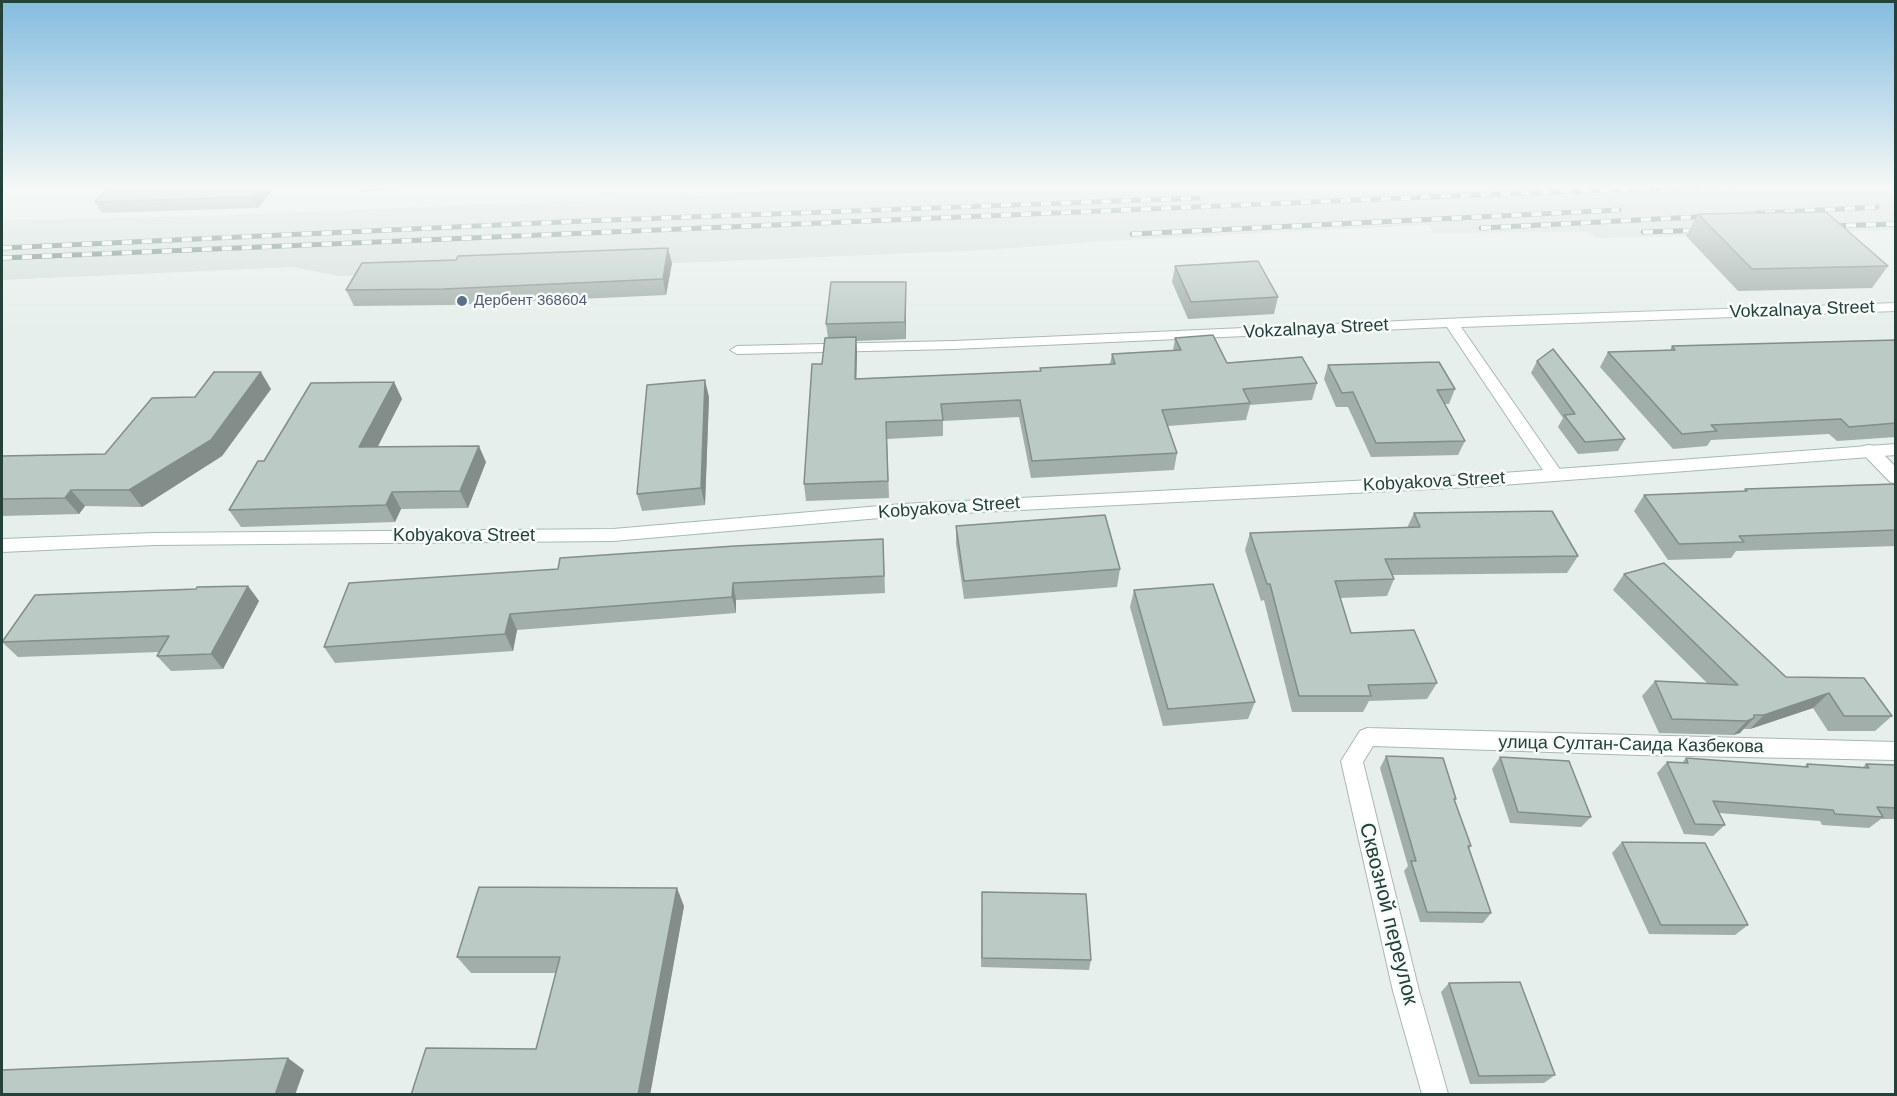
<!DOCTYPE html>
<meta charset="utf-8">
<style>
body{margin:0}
#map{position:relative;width:1897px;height:1096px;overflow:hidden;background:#e6efeb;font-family:Helvetica,sans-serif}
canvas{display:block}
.frame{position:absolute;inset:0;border:3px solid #24423a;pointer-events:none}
</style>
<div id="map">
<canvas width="1897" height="1096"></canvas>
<div class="frame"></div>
</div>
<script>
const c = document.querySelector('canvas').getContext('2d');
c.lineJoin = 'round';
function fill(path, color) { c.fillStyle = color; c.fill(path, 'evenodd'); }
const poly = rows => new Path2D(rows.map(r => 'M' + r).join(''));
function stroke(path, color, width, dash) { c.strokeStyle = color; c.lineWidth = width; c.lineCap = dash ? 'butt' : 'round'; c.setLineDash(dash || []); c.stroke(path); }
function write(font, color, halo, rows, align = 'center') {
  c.font = font + ' Helvetica,sans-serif'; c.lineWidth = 5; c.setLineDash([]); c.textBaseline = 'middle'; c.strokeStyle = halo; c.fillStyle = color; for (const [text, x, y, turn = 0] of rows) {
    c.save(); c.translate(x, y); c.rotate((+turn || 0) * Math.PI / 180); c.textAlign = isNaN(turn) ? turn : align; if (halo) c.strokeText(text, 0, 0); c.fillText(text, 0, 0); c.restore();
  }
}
fill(poly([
 [794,186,1896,186,1895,230,1596,238,1589,232,1433,233,1428,225,1106,241,986,250,464,272,339,276,293,267,2,280,2,220,202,216,695,196]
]), '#d4dfda');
const street = poly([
 [1896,303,1896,311,1461,327,1561,471,1563,475,1561,479,1555,481,1549,479,1447,327,954,349,737,354,730,350,737,346,954,341,1489,317,1896,303],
 [1869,445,1875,446,1896,467,1896,484,1890,482,1863,454,1861,450,1863,446,1869,445],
 [1367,728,1896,742,1896,760,1639,755,1373,746,1363,762,1419,991,1448,1094,1422,1094,1393,991,1341,761,1360,731,1367,728]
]);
const secondary = poly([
 [1896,444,1896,455,1489,486,903,516,613,541,154,545,2,552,2,539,154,533,613,529,903,504,1489,474,1896,444]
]);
stroke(street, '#a8b8b2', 2);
stroke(secondary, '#a4bbb3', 2);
fill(street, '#fff');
fill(secondary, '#fff');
const rail = poly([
 [1745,214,1877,207],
 [1826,226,1896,224],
 [1481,228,1715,216],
 [1643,232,1706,230],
 [1132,234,1619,210],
 [2,248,583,221,1198,198],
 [2,258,1544,192,1738,186]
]);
stroke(rail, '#5f7d75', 5);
stroke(rail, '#f7fbf9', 4, [10]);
fill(poly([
 [275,186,258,208,102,213,95,202],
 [358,186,397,186,394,190,360,192],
 [1698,214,1888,266,1872,288,1738,291,1686,236],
 [672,263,666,295,450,305,354,306,346,290],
 [1175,266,1278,297,1274,314,1188,319,1172,282],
 [906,299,906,339,856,341,857,353,856,379,1040,371,1040,368,1110,364,1112,354,1173,351,1175,338,1227,363,1317,383,1312,400,1250,405,1246,420,1168,426,1177,453,1174,470,1031,478,1019,417,943,421,943,436,887,439,889,498,806,501,804,484,822,364,828,338,826,324],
 [1896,340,1896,437,1837,441,1829,434,1711,440,1707,446,1673,449,1600,367,1608,352,1670,350,1672,346],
 [1537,361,1625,439,1618,451,1578,454,1558,427,1563,418,1531,373],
 [1328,365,1455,389,1449,404,1445,404,1465,441,1458,455,1371,457,1348,407,1336,407,1324,379],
 [394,382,402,399,377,447,486,462,468,508,401,509,395,522,241,527,229,510,264,461],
 [271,389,222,456,142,507,85,506,79,514,2,516,2,456,105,454,195,397],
 [709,397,705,505,642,511,637,494],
 [1896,485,1896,546,1736,551,1731,558,1668,560,1634,511,1644,495,1744,491,1745,489],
 [1414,513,1578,556,1567,573,1393,575,1394,579,1387,596,1340,598,1351,633,1437,683,1427,699,1369,701,1363,712,1292,712,1264,600,1261,601,1245,550,1250,533,1407,528],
 [956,526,1120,569,1117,587,964,599,956,544],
 [884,555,885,593,736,600,736,613,517,630,513,651,335,663,324,647,349,583],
 [1624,574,1786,677,1892,716,1875,731,1828,731,1813,708,1750,729,1743,729,1740,733,1733,735,1659,733,1642,696,1655,681,1707,683,1613,590],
 [248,586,259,601,223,669,171,671,157,656,159,652,18,657,2,642,196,589],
 [1134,590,1255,702,1248,719,1163,726,1130,607],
 [1386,756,1456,799,1454,801,1471,846,1469,849,1491,913,1483,923,1420,922,1404,871,1408,866,1380,768],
 [1500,757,1591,817,1581,827,1510,823,1492,769],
 [1686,758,1804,767,1807,764,1863,767,1866,764,1896,765,1896,819,1881,819,1869,828,1822,825,1820,821,1719,813,1725,825,1713,836,1684,834,1657,773,1667,762,1682,763],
 [1622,842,1748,925,1735,935,1649,934,1612,853],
 [982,902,1091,960,1089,970,981,967],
 [684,906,650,1095,411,1095,536,1049,556,973,471,973,457,957],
 [1449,983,1555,1075,1544,1083,1470,1084,1441,992]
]), '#a1aea9');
fill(poly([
 [261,186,275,186,258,208,252,197],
 [668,248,672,263,666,295,663,279],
 [906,282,906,339,905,322],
 [856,337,857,353,856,396,855,379],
 [261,372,271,389,222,456,142,507,129,490],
 [705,380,709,397,705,505,701,488],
 [394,382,402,399,369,464,359,447],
 [479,446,486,462,468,508,460,491],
 [71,490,85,506,79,514,65,498],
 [392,492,401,509,395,522,386,505],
 [733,583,736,600,736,613,732,597],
 [248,586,259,601,223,669,211,654],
 [510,614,517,630,513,651,505,634],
 [1829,693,1813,708,1750,729,1764,715],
 [1754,718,1740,733,1733,735,1747,721],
 [677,888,684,906,650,1095,638,1095],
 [288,1058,304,1070,295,1095,275,1095]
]), '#838d89');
const building = poly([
 [111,186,261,186,252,197,95,202,111,186],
 [1826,212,1888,266,1752,269,1698,214,1826,212],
 [668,248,663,279,444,289,346,290,362,263,456,260,458,256,668,248],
 [1258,261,1278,297,1191,302,1175,266,1258,261],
 [831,282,906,282,905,322,826,324,831,282],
 [1213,335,1227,363,1302,357,1317,383,1243,389,1250,403,1162,410,1177,453,1032,461,1020,400,941,404,943,420,886,422,888,481,804,484,812,364,822,364,825,338,856,337,855,379,1041,371,1040,368,1115,364,1112,354,1181,350,1175,338,1213,335],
 [1896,340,1896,423,1849,427,1841,419,1711,425,1717,431,1682,434,1608,352,1675,350,1672,346,1896,340],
 [1553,349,1625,439,1585,442,1564,415,1575,414,1537,361,1553,349],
 [1439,362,1455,389,1437,390,1465,441,1376,443,1353,392,1342,393,1328,365,1439,362],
 [214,372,261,372,211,440,129,490,71,490,65,498,2,499,2,456,105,454,152,398,195,397,214,372],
 [705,380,701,488,637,494,647,385,705,380],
 [394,382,359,447,479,446,460,491,392,492,386,505,229,510,258,461,264,461,311,383,394,382],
 [1895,484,1896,485,1896,530,1739,536,1744,542,1679,544,1644,495,1747,491,1745,489,1895,484],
 [1552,511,1578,556,1385,559,1394,579,1335,581,1351,633,1414,630,1437,683,1368,685,1371,696,1299,696,1270,584,1267,584,1250,533,1420,527,1414,513,1552,511],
 [1105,515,1120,569,964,581,956,526,1105,515],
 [883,539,884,576,733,583,732,597,510,614,505,634,324,647,349,583,558,569,560,558,735,546,883,539],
 [1664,563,1786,677,1864,678,1892,716,1844,716,1829,693,1764,715,1754,715,1754,718,1747,721,1672,719,1655,681,1738,685,1624,574,1664,563],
 [1213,584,1255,702,1168,709,1134,590,1213,584],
 [248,586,211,654,157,656,169,636,2,642,35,595,196,589,197,587,248,586],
 [1386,756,1443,758,1456,799,1454,799,1471,846,1468,846,1491,913,1427,912,1411,861,1416,861,1386,756],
 [1500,757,1569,761,1591,817,1518,812,1500,757],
 [1686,758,1808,767,1807,764,1869,768,1866,764,1896,765,1896,808,1877,807,1883,817,1835,814,1833,810,1713,801,1725,825,1695,824,1667,762,1688,763,1686,758],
 [1622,842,1705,843,1748,925,1661,925,1622,842],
 [479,887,677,888,638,1095,411,1095,426,1048,536,1049,560,957,457,957,479,887],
 [982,892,1086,894,1091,960,982,958,982,892],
 [1520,982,1555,1075,1479,1076,1449,983,1520,982],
 [288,1058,275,1095,2,1095,2,1070,288,1058]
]);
fill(building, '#bbcac4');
stroke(building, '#838d89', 1.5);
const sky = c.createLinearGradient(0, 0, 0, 340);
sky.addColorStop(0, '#84bce0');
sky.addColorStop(0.55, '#f4f8f6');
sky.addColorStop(1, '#f4f8f600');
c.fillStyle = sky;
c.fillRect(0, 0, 1897, 340);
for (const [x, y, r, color] of [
 [462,301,6,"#5c6f8a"]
]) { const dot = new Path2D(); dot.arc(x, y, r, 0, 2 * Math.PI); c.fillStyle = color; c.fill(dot); stroke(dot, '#f7fbf9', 2); }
write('15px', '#4e5e75', '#f7fbf9', [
 ["Дербент 368604",474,301]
], 'left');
write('18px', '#24423a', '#f7fbf9', [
 ["Vokzalnaya Street",1802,310,-2],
 ["Vokzalnaya Street",1316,329,-3],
 ["Kobyakova Street",1434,482,-3],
 ["Kobyakova Street",949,508,-4],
 ["Kobyakova Street",464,536],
 ["улица Султан-Саида Казбекова",1631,745,1]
]);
write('21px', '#24423a', '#f7fbf9', [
 ["Сквозной переулок",1388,914,76]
]);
</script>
